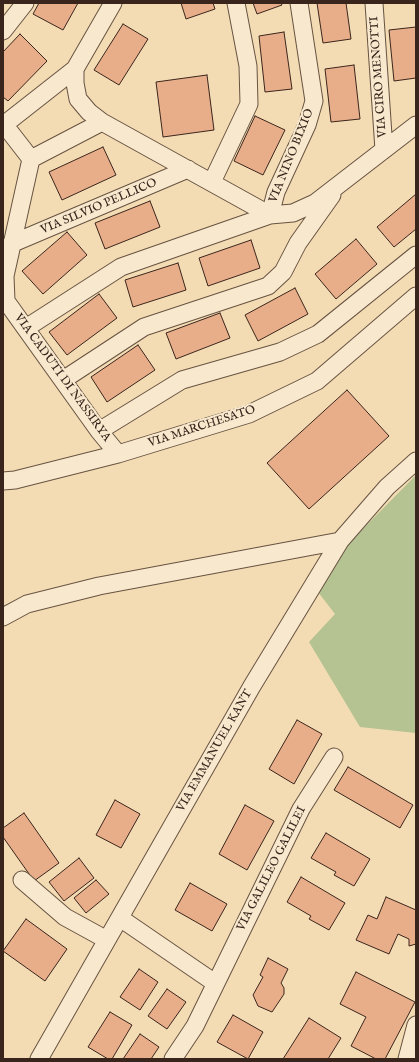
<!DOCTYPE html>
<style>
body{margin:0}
#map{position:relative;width:419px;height:1062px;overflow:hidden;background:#f3dcb3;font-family:"IM FELL English",serif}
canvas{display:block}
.frame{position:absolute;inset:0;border:4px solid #3a251c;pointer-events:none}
</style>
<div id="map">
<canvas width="419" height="1062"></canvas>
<div class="frame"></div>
</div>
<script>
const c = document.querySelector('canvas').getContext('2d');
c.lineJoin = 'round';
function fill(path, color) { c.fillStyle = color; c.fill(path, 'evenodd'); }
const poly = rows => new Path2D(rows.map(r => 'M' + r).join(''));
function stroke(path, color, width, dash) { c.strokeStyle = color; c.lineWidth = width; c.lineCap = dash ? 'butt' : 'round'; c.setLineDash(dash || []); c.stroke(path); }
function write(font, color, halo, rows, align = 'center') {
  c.font = font + ' "IM FELL English",serif'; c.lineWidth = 4; c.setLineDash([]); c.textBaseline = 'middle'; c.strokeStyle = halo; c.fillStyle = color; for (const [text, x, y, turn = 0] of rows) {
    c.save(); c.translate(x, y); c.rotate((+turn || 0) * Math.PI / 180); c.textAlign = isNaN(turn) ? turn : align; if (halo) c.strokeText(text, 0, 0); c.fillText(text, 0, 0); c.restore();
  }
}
fill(poly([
 [416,475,416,733,360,727,309,642,335,614,318,592,349,543]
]), '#b5c291');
const building = poly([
 [39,3,78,3,63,30,33,14,39,3],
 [181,3,213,3,215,9,186,19,181,3],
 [253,3,281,3,282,5,257,14,253,3],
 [317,3,346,3,351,39,323,43,317,3],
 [123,24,148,39,119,85,94,70,123,24],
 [416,27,416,78,394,81,389,30,416,27],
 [284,32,292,89,265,92,259,36,284,32],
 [20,34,47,61,8,101,3,97,3,52,20,34],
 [354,65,360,119,331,122,325,69,354,65],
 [207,75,214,130,163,137,156,82,207,75],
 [255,116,285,130,263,175,234,161,255,116],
 [103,147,116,175,62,200,49,172,103,147],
 [416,194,416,229,394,247,377,227,416,194],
 [150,201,160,227,105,249,95,223,150,201],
 [67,232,87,255,43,294,22,271,67,232],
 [356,239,377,264,336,299,315,274,356,239],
 [251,240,260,268,208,286,199,258,251,240],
 [178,263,186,290,133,307,125,280,178,263],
 [295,288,308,314,258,341,245,315,295,288],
 [99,294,117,318,67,355,49,332,99,294],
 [220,313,230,338,176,359,166,333,220,313],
 [138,345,155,370,107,402,91,377,138,345],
 [347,390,389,436,309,509,267,463,347,390],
 [297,720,322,734,294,784,269,769,297,720],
 [348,767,413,805,400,828,334,790,348,767],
 [115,800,140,814,121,848,96,835,115,800],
 [245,805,274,821,247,870,219,854,245,805],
 [24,813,59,863,34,881,3,837,3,828,24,813],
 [326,833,370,859,354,886,334,875,336,872,311,858,326,833],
 [79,858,94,878,64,901,49,882,79,858],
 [301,877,345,903,329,930,309,919,311,916,287,902,301,877],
 [96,880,109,894,86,913,74,898,96,880],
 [190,883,227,904,212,931,175,910,190,883],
 [386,897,416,910,416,944,409,946,409,939,398,934,389,954,356,940,368,915,377,919,386,897],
 [26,919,67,949,45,981,3,951,26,919],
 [268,958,288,969,281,983,284,988,284,994,272,1012,258,1006,253,995,263,977,260,975,268,958],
 [139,969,158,982,140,1010,120,997,139,969],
 [356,972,415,1002,385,1059,376,1059,351,1046,366,1017,340,1004,356,972],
 [167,989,186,1002,167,1029,148,1016,167,989],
 [110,1012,132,1025,112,1059,108,1059,88,1047,110,1012],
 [233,1015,263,1032,248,1059,217,1042,233,1015],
 [309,1018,341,1038,328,1059,283,1059,309,1018],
 [140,1034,159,1047,151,1059,123,1059,140,1034]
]);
fill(building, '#e8ae8a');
stroke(building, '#3a251c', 1);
const street = poly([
 [113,3,75,69,75,83,78,99,89,112,102,122,270,215,293,213,315,203,416,125],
 [374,3,384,150],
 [3,31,25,3],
 [3,123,31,159,5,276,6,301,99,431,118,454],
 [5,124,75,69],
 [31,159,102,122],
 [212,182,249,104,248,66,236,3],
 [11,244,188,169],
 [26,328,121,267,270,215,276,192,307,125,314,101,299,3],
 [63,380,144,327,268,286,283,272,298,243,332,195],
 [99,431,182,380,280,352,318,334,416,255],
 [3,481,15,480,118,454,249,414,317,381,416,296],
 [3,617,27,604,99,586,340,541],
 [22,880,65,917,107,940],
 [120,918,215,983],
 [39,1059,252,686,340,541,387,487,416,461],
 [173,1059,195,1026,301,809,334,757],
 [407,1059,416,1025]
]);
stroke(street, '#685342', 19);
stroke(street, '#f7e8ce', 17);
write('12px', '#3a251c', '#f7e8ce', [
 ["VIA CIRO MENOTTI",379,77,-94],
 ["VIA NINO BIXIO",292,156,-68],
 ["VIA SILVIO PELLICO",99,207,-23],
 ["VIA CADUTI DI NASSIRYA",62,378,54],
 ["VIA MARCHESATO",202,427,-18],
 ["VIA EMMANUEL KANT",215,751,-60],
 ["VIA GALILEO GALILEI",272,869,-63]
]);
</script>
